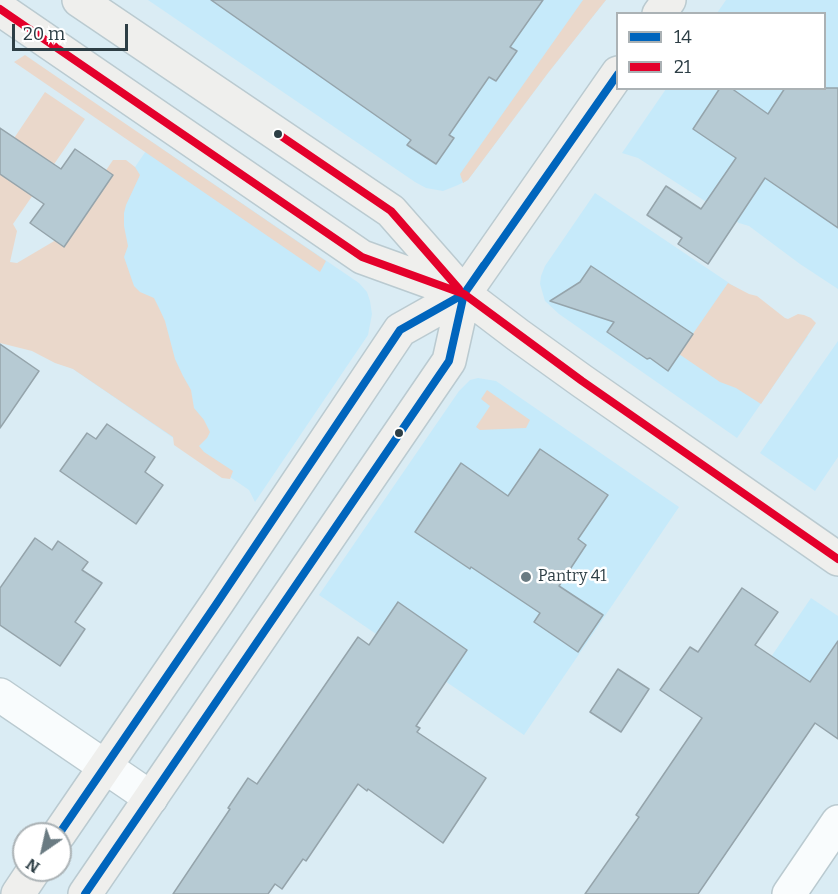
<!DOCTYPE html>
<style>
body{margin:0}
#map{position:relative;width:838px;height:894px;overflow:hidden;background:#daecf4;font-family:Bitter,serif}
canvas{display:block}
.legend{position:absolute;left:616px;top:12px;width:210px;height:78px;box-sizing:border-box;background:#fff;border:2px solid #abb2b5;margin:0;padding:8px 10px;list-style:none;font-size:18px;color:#2d3e45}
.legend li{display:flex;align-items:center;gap:12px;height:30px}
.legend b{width:30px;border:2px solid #abb2b5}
.north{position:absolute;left:12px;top:822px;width:60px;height:60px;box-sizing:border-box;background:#fff;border:2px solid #abb2b5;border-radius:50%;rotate:214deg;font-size:16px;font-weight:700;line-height:24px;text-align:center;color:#2d3e45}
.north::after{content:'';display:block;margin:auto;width:21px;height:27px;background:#6a7b82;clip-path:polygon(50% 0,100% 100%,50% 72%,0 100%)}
.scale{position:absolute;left:12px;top:24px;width:116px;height:27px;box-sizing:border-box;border:3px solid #2d3e45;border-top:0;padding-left:8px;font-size:18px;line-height:21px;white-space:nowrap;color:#2d3e45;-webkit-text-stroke:4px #fff;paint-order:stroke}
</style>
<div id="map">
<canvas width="838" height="894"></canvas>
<ul class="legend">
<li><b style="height:8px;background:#0065bd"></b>14</li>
<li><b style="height:8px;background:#e4002b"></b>21</li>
</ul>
<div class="north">N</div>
<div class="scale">20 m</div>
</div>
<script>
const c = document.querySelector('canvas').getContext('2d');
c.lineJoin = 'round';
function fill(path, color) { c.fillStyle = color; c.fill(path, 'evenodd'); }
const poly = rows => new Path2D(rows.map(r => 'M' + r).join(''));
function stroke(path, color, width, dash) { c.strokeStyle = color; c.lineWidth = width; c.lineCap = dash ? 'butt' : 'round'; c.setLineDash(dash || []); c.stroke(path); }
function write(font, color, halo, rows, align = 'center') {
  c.font = font + ' Bitter,serif'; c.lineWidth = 5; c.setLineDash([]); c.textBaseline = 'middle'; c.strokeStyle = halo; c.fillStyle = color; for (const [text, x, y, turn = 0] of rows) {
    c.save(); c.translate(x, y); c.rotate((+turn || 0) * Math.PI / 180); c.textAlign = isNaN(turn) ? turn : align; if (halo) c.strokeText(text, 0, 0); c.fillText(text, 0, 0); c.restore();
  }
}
fill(poly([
 [148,0,606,0,548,73,468,180,458,185,443,191,426,188,415,182],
 [726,0,838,0,838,289,800,264,749,226,739,223,638,158,622,153,666,89,824,88,824,14,717,13],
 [152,142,359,283,367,292,370,301,372,314,368,335,255,502,249,490,22,334],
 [595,193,808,336,737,438,559,314,545,301,540,284,541,276,545,266],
 [838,341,838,457,815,491,760,453],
 [478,378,496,381,679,507,524,735,319,595,459,391,470,380],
 [811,598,838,616,838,739,754,682]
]), '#c6eafa');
fill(poly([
 [583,0,606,0,548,73,468,180,463,183,460,174],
 [25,55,326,261,320,272,14,62],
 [45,92,85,119,13,224,17,231,10,262,17,263,61,237,113,160,126,160,135,167,140,175,126,205,124,213,124,226,128,246,124,257,134,286,140,292,154,298,159,308,165,321,175,359,183,376,191,390,194,408,204,420,210,432,207,438,199,446,204,452,233,471,230,479,222,478,174,445,173,437,73,369,55,363,32,351,0,343,0,159],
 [728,283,749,294,757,296,785,318,788,319,798,314,804,315,811,318,816,323,761,404,736,388,720,382,679,354],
 [487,390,530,420,526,428,480,430,476,427,490,406,481,399]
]), '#ead8cb');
const building = poly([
 [211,0,543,0,510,47,517,51,496,81,489,77,449,135,454,138,436,164,407,145,411,140,211,0],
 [720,88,731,88,768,114,785,88,838,88,838,228,765,178,708,264,678,244,682,238,647,215,666,186,701,209,736,158,693,129,720,88],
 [0,128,61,169,75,149,113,175,64,247,30,223,44,204,0,174,0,128],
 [591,266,693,334,668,371,650,358,647,359,607,332,614,322,550,301,580,282,591,266],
 [0,344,39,371,0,428,0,344],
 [107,424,155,457,145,472,163,485,136,524,60,471,87,433,96,439,107,424],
 [540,449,608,495,578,539,586,545,559,586,603,615,578,652,534,622,540,613,471,567,470,569,415,532,461,463,508,496,540,449],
 [35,538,52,550,58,541,88,562,82,570,102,583,75,622,85,629,60,666,0,625,0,588,35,538],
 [742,588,778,612,755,645,810,682,838,641,838,739,815,723,698,894,585,894,639,817,636,815,702,718,660,690,690,647,698,652,742,588],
 [398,602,467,650,416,726,420,728,417,732,486,778,443,843,368,789,367,791,358,784,306,861,303,859,282,889,275,884,268,894,173,894,230,809,228,808,248,778,257,784,358,637,369,645,398,602],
 [618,669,649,689,621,732,590,712,618,669]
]);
fill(building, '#b6cad3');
stroke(building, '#95a4ab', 1.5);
const street = poly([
 [0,695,151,798],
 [789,894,838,822]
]);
const secondary = poly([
 [79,0,391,211,464,294,518,335,582,381,838,559],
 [0,9,362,257,459,292],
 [659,14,669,0],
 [59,834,217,603,400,330,464,294],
 [18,894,34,870],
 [85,894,449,361,464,294,618,73]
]);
stroke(street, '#bacad0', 36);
stroke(secondary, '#bacad0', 36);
stroke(street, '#f9fcfd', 33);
stroke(secondary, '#efefed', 33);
stroke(poly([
 [59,834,217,603,400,330,464,294,484,265],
 [85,894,449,361,464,294,618,74]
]), '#0065bd', 8);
stroke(poly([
 [0,9,362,257,464,294,582,381,838,559],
 [278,134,391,211,459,289]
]), '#e4002b', 8);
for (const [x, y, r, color] of [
 [278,134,5,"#2d3e45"],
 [399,433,5,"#2d3e45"],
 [526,577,6,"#6a7b82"]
]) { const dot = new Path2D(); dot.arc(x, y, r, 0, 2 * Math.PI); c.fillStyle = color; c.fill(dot); stroke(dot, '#fff', 2); }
write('16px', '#2d3e45', '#fff', [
 ["Pantry 41",538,577]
], 'left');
</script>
